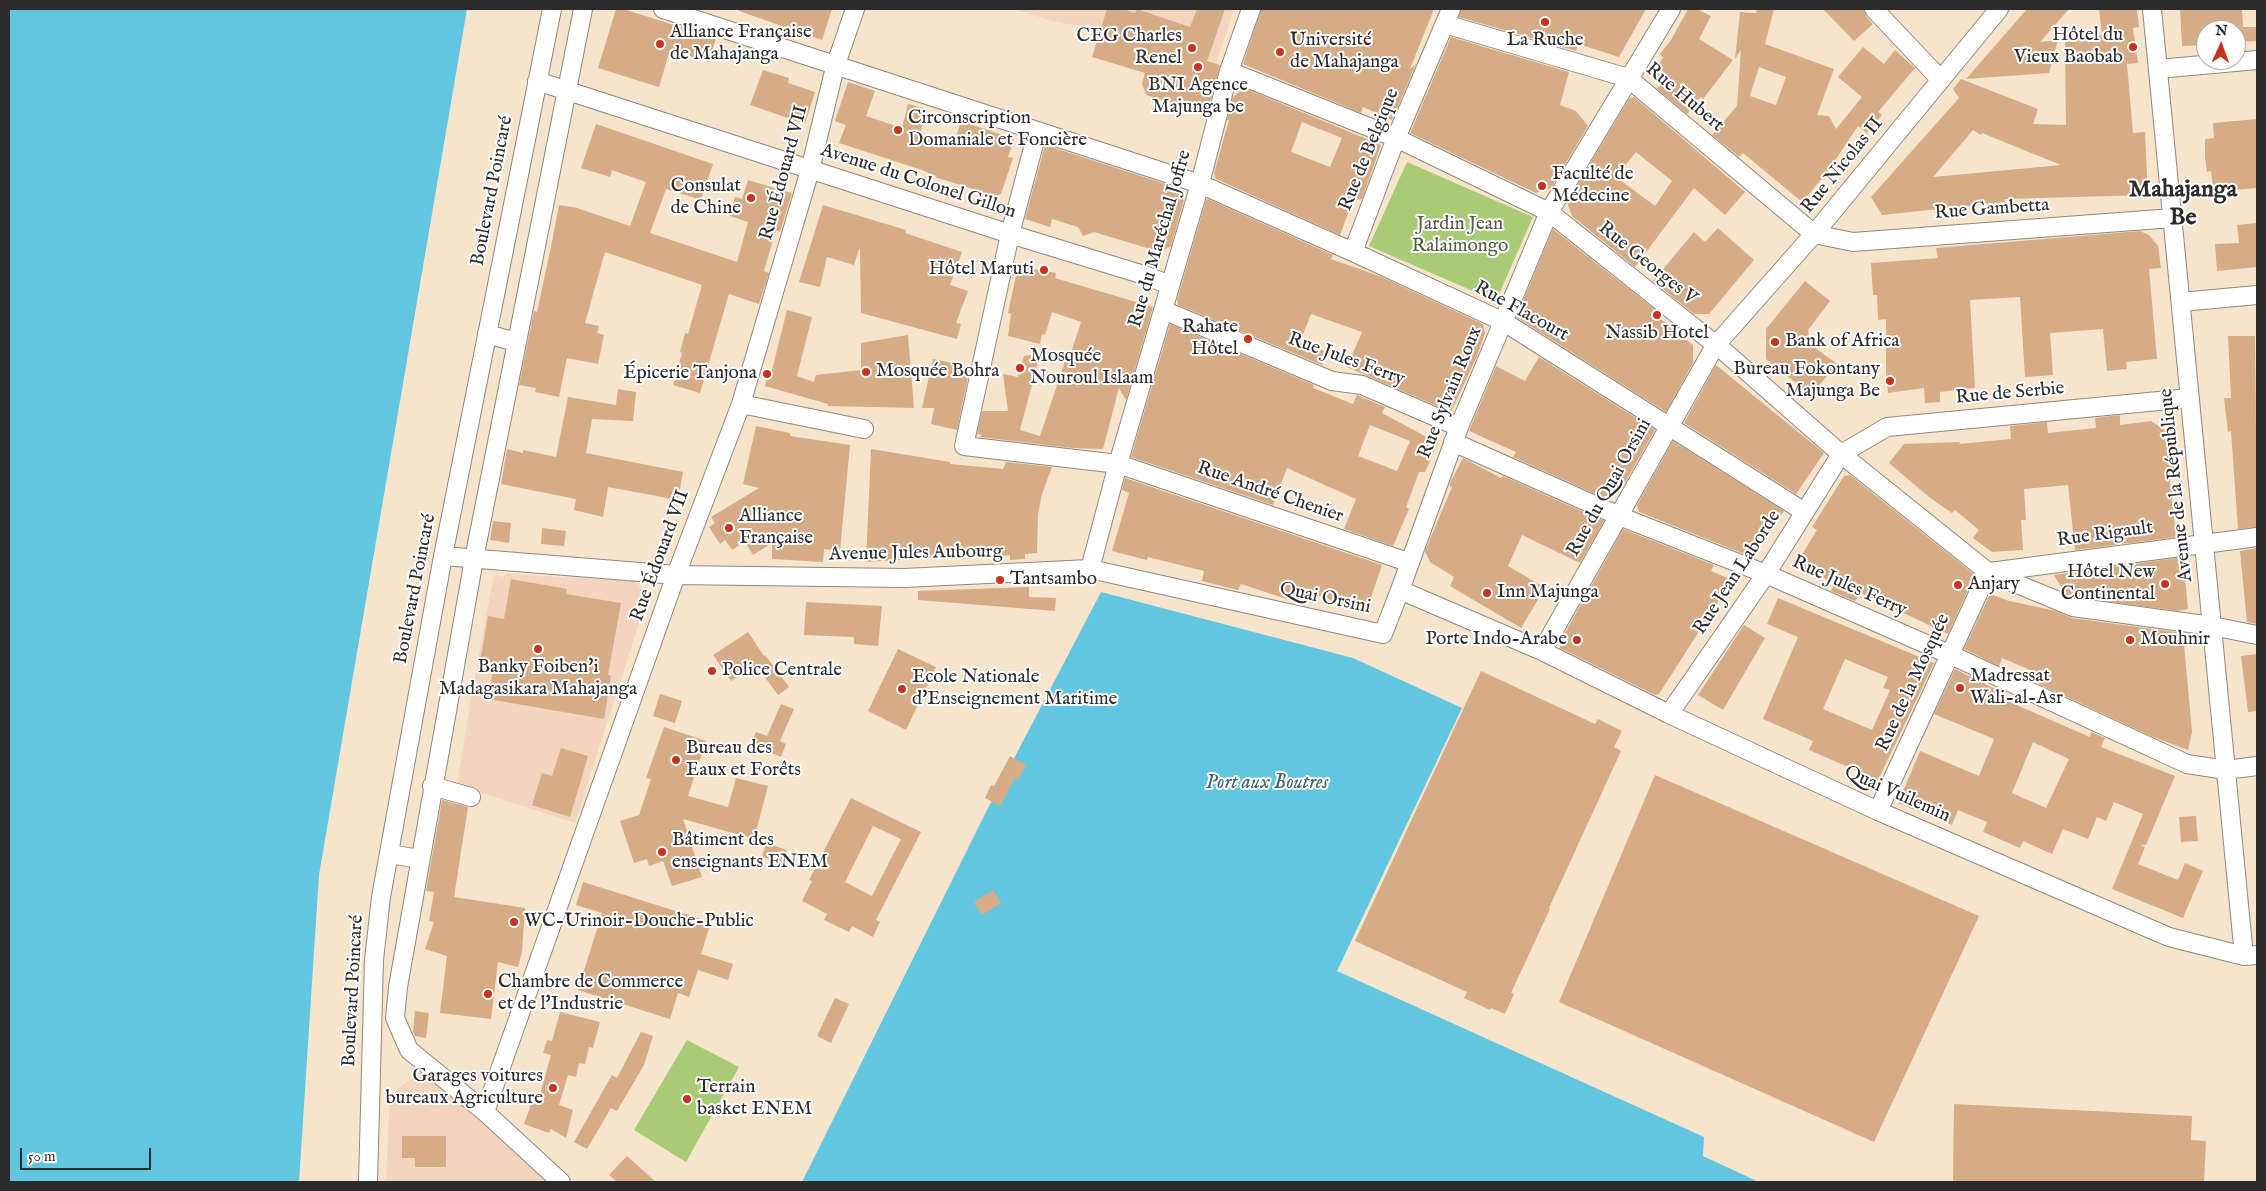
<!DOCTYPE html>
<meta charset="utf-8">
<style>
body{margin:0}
#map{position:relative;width:2266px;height:1191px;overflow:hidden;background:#f6e4cd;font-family:"IM FELL English",serif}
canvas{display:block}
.frame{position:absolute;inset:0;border:10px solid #2b2b2b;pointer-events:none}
.north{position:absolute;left:2196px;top:20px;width:50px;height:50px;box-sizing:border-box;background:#fff;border:1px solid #aaa;border-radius:50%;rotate:2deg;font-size:14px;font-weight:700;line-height:20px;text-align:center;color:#2b2b2b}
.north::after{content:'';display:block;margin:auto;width:18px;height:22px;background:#c8321e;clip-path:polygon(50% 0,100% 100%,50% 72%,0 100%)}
.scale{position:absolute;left:20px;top:1148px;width:131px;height:22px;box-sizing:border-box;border:2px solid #2b2b2b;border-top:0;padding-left:6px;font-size:15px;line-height:18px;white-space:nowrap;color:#2b2b2b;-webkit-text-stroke:4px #fff;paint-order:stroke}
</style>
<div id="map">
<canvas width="2266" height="1191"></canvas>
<div class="frame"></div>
<div class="north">N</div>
<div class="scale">50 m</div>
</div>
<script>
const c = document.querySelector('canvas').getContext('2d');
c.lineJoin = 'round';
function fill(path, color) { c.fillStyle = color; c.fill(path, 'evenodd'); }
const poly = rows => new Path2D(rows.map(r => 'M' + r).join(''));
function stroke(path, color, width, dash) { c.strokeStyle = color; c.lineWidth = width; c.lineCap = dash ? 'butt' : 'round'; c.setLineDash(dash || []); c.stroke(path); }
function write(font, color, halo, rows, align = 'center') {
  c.font = font + ' "IM FELL English",serif'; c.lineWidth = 4; c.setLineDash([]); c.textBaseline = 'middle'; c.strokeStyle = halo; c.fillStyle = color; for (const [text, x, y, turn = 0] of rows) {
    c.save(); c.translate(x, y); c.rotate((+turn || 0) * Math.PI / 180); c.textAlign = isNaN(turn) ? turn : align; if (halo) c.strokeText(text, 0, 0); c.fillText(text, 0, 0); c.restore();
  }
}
fill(poly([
 [1014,9,1234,9,1216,63,1110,32,1052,21],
 [507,574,635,581,648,595,575,823,457,785,475,676,494,575,503,577],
 [425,1069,548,1182,386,1182,390,1094]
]), '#f3d4be');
fill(poly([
 [1407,162,1533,217,1496,301,1369,246],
 [687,1040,739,1067,686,1162,634,1130]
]), '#a8cb75');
fill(poly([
 [9,9,467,9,319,875,299,1182,9,1182],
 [1101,592,1353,658,1462,708,1337,971,1704,1137,1703,1156,1759,1182,802,1182,986,812]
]), '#63c6e1');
fill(poly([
 [616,9,623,9,716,38,709,62,670,50,659,87,598,68],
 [739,9,832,9,822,40,739,11],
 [1107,9,1123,9,1135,13,1137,9,1190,27,1197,9,1225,9,1207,61,1220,65,1207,114,1146,95,1142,84,1145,73,1092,57],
 [1261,9,1434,9,1410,69,1416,64,1392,120,1363,107,1361,113,1243,64],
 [1461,9,1646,9,1619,57,1578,44,1576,51,1459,17],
 [1688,9,1697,9,1711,16,1699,39,1733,60,1703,99,1701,97,1687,114,1656,88,1663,85,1651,75,1663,58,1660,54,1671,40],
 [1757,9,1774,9,1765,44,1834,69,1817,115,1829,116,1836,129,1862,97,1838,77,1863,47,1884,64,1895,50,1915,68,1878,112,1882,115,1867,133,1858,126,1826,174,1802,202,1743,153,1739,157,1712,135,1737,106,1741,50,1735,59,1740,12,1756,13],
 [1759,67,1786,77,1776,105,1750,96],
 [1823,9,1864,9,1866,16,1873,24,1854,41],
 [2027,9,2069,9,2040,42,2058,40,2049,73,1966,79],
 [2099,9,2137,9,2139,27,2133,28,2138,63,2127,64,2133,133,2145,132,2148,195,2004,199,2005,202,1882,215,1871,197,1959,98,1953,89,1961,79,2038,109,2033,124,2066,125,2065,39,2102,35],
 [1973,130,1981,135,1982,133,2061,165,1933,177],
 [2180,9,2242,9,2243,27,2257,27,2257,41,2236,42,2236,30,2206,30,2206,45,2182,46],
 [1451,37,1569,72,1560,105,1576,111,1588,126,1551,188,1536,193,1410,133],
 [763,70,789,78,788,83,815,92,805,124,750,105],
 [848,82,875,91,866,116,902,128,908,104,927,109,920,134,946,142,947,137,955,140,961,121,1014,139,1008,157,1013,158,1001,194,995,196,935,177,936,176,922,170,839,143,846,125,835,121],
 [1244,88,1381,145,1362,199,1353,200,1340,235,1216,179,1214,173,1229,120,1227,120,1233,97],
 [1302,122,1342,138,1330,167,1291,152],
 [1634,97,1745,192,1725,215,1694,188,1635,267,1572,216,1567,202,1629,99],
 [1636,152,1672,181,1655,206,1616,177],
 [2257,119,2257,188,2233,190,2233,185,2213,187,2211,171,2207,172,2205,157,2205,139,2214,138,2213,123],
 [596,124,713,164,701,200,666,189,650,233,737,262,748,222,730,216,735,197,742,199,748,180,792,193,780,232,776,230,764,271,769,273,759,304,729,294,700,393,673,385,682,353,680,352,685,333,688,334,702,285,605,252,585,323,599,326,597,333,604,335,598,364,567,358,559,397,535,392,536,388,519,385,534,311,537,312,551,247,559,205,577,208,630,226,646,182,612,170,610,177,581,168],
 [1045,145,1178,188,1184,200,1171,246,1160,252,1094,232,1083,236,1078,227,1052,219,1050,227,1025,219],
 [1208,199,1333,255,1331,259,1382,277,1483,324,1485,333,1477,356,1451,412,1347,367,1362,332,1311,314,1300,342,1327,352,1322,365,1178,305,1177,300,1206,200],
 [823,205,906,230,905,233,962,252,950,285,968,291,956,323,961,324,957,339,861,313,860,249,859,249,854,265,827,257,820,287,799,282],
 [2257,223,2257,267,2217,271,2215,244,2239,243,2237,225],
 [1718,228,1754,260,1709,314,1694,314,1653,281,1694,232,1705,242],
 [1553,229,1662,315,1657,316,1693,345,1693,363,1666,412,1516,317],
 [2140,231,2149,235,2158,246,2161,268,2149,269,2157,359,2126,362,2127,369,2107,371,2103,329,2050,333,2053,375,2025,377,2020,297,1970,300,1975,388,1940,392,1940,402,1925,403,1924,388,1888,393,1886,377,1886,319,1878,320,1877,295,1873,295,1871,263,1938,258,1936,248],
 [1018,266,1056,273,1055,278,1153,307,1126,400,1119,388,1103,449,1072,448,980,437,981,435,977,434,982,411,1008,411,1003,374,1018,377,1024,356,1040,354,1020,430,1040,436,1065,361,1068,362,1081,322,1052,312,1045,335,1042,334,1040,344,1008,336,1011,314,1008,313],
 [1805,281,1830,301,1808,330,1810,344,1837,364,1811,395,1766,359,1766,329],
 [787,310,812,317,797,376,814,382,816,375,861,370,861,343,908,335,914,408,828,406,828,404,765,386,769,369,772,370],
 [1170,324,1314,385,1313,388,1353,404,1357,395,1385,407,1382,413,1438,443,1425,472,1419,472,1406,507,1409,509,1393,546,1344,529,1356,499,1287,468,1273,505,1131,457],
 [1370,425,1410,441,1397,471,1358,456],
 [2228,336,2255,336,2257,527,2238,529,2231,431,2228,432,2224,398,2231,398],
 [1539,357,1655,430,1623,486,1604,498,1513,457,1516,452,1469,431,1496,366,1525,381],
 [933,359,970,367,957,430,931,424,934,408,922,408],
 [1716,365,1824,453,1796,494,1684,423],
 [618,389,636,392,633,421,592,419,586,453,683,472,678,500,608,487,603,517,574,510,576,499,501,484,507,449,523,453,523,450,556,457,568,397,616,405],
 [2120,415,2120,425,2151,421,2171,434,2176,470,2169,471,2176,537,2075,550,2068,485,2024,489,2026,520,2021,520,2023,550,1992,552,1973,538,1979,530,1955,510,1952,513,1929,497,1889,463,1904,444,1960,442,1959,444,2011,439,2010,426,2047,422,2048,433,2096,428,2095,418],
 [756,426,790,433,790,436,850,445,840,551,824,549,823,562,772,559,772,543,753,555,745,542,732,550,725,540,720,544,709,527,715,523,711,517,759,488,743,484],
 [1673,441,1784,511,1755,553,1747,555,1639,512,1637,505],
 [871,449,950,462,950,464,1003,469,1006,462,1052,467,1042,494,1038,514,1037,553,1025,554,1025,559,1010,560,1010,555,994,557,994,550,952,550,945,557,866,562],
 [1463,458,1501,478,1503,476,1604,521,1580,563,1522,535,1508,566,1545,588,1521,628,1450,586,1454,577,1430,562,1425,551,1452,487,1449,485,1451,481],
 [1850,475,1975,575,1948,634,1861,593,1855,601,1831,591,1835,583,1795,566,1817,530,1812,527,1844,476],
 [1125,478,1382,565,1366,612,1297,588,1293,601,1241,584,1238,590,1202,581,1204,571,1148,557,1147,560,1112,551,1129,493,1122,490],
 [493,521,511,523,509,543,490,540],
 [542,528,566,531,564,546,541,544],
 [1623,529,1714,565,1711,571,1732,580,1659,694,1655,695,1560,648,1561,640],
 [2257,548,2257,624,2247,622,2240,551],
 [2183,557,2188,609,2177,611,2076,597,2064,592,2054,575],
 [511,579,567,589,566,594,621,603,608,675,611,676,604,719,488,699,493,671,479,668,488,616,504,619],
 [1029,587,1029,597,1056,598,1055,611,918,600,918,591],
 [1990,594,2009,601,2056,611,2072,618,2183,633,2192,732,2188,750,2151,736,2039,684,2042,675,2002,658,1999,666,1964,649],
 [1778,598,1934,663,1878,780,1809,750,1813,741,1763,719,1798,637,1767,624],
 [1845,659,1888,677,1883,688,1890,690,1872,730,1823,709],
 [806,602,882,606,878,646,854,644,854,637,804,635],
 [1744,625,1765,638,1723,710,1698,695],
 [748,632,764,656,765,655,789,687,778,695,756,665,731,681,713,655],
 [898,649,936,667,906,730,868,711],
 [2257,654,2257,711,2248,712,2241,656],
 [1955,669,2007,695,2005,700,2090,737,2091,732,2105,738,2101,747,2175,776,2146,845,2140,845,2145,847,2138,864,2178,880,2185,863,2203,871,2183,918,2112,889,2143,814,2114,802,2106,821,2097,817,2088,839,2063,829,2052,854,2023,841,2020,848,1983,832,1987,822,1958,810,1952,825,1898,803,1920,751,1979,776,1994,739,1934,714],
 [2033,742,2069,759,2046,808,2012,793],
 [1481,671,1595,724,1598,719,1622,731,1614,747,1621,751,1549,908,1550,909,1511,993,1514,994,1505,1014,1491,1008,1490,1010,1464,998,1467,992,1355,941],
 [660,694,682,701,675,723,653,716],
 [781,704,794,709,780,741,786,744,781,757,750,744,756,732,767,736],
 [664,727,706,741,688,796,728,807,736,778,768,786,754,839,683,819,702,877,672,886,663,861,649,866,647,859,634,863,620,821,639,815,651,779,646,778],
 [561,748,588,756,570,817,532,805,542,773,552,776],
 [1010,756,1026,765,1018,780,1015,778,1000,806,985,798,991,785,994,786],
 [1655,775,1979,916,1874,1142,1559,1002],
 [851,798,921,832,876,920,880,922,873,937,852,926,849,932,824,920,827,914,802,901,812,881,809,880],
 [873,826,901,839,872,896,845,882],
 [442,800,468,807,454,897,525,908,522,952,518,967,498,962,491,1019,440,1013,447,956,425,949,434,922,429,921,434,892,426,891],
 [2196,816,2198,841,2181,842,2179,817],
 [766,843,787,850,782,863,762,857],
 [583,882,711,922,701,954,733,964,728,980,698,970,689,997,678,993,670,1019,578,990,602,913,576,905],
 [993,890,1001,903,982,915,974,902],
 [835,998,849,1004,831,1043,817,1036],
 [415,1011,429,1013,426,1038,415,1036,413,1032],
 [560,1012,600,1022,593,1048,589,1047,585,1064,579,1063,576,1077,568,1075,559,1105,573,1110,566,1138,551,1129,549,1133,524,1124,534,1097,539,1098,551,1055,543,1053,547,1040,552,1041],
 [641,1032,653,1036,644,1065,617,1111,611,1108,587,1149,574,1142,612,1075,617,1078],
 [1954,1104,2192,1116,2191,1140,2206,1141,2204,1182,1953,1182],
 [402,1136,446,1136,446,1167,415,1167,415,1158,402,1158],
 [627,1156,656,1182,617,1182,609,1175]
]), '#d6ac87');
const minor = poly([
 [663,9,1200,184,1353,252,1504,322,1803,511],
 [1874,9,1941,80],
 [2152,9,2244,956],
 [1445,24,1628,78,1814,234,1853,242,2173,218],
 [2158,69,2257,60],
 [1229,71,1396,138,1549,212,1726,353,1841,454,1988,572,2073,607,2212,626,2257,635],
 [537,81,1010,234,1144,275,1170,285],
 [1037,133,1010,234,964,446,1118,464,1408,562],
 [1353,252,1396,138,1451,9],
 [2181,302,2257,295],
 [1163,310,1332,381,1362,385,1459,427],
 [487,334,516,342],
 [741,404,864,429],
 [1453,442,1619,516,1766,574,1951,655,2187,764,2226,770,2257,766],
 [443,556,676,575,904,578,1090,569,1383,634,1400,590,1542,651,1669,714,1878,811,2169,937,2244,956,2257,955],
 [1090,569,1118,464,1200,184,1229,71,1251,9],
 [1990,572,2257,537],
 [1400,590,1459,427,1549,212,1671,9],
 [1542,651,1715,346,1814,234,1999,9],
 [1669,714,1766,574,1841,454,1887,427,2190,398],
 [432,786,471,797],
 [1878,811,1988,572],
 [389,854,420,859],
 [485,1112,676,575,741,404,810,170,835,67,855,9],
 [368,1182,374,960,381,897,443,556,552,9],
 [561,1182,485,1112,409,1050,395,1018,398,987,474,559,583,9]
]);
stroke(minor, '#90887c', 20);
stroke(minor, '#fff', 18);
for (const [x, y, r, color] of [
 [1545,22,5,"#c8321e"],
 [660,44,5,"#c8321e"],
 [2133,47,5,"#c8321e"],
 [1192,48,5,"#c8321e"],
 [1280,52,5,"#c8321e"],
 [1198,67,5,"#c8321e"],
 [898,130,5,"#c8321e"],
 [1542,186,5,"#c8321e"],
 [751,198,5,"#c8321e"],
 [1044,270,5,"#c8321e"],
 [1657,315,5,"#c8321e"],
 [1248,339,5,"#c8321e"],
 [1775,342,5,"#c8321e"],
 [1020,368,5,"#c8321e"],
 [866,372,5,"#c8321e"],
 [767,374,5,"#c8321e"],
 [1890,381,5,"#c8321e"],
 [729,528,5,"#c8321e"],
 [1000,580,5,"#c8321e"],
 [2165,584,5,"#c8321e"],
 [1958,585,5,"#c8321e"],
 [1487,593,5,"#c8321e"],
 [1577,640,5,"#c8321e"],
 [2130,640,5,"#c8321e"],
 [538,649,5,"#c8321e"],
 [712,671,5,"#c8321e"],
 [1960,688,5,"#c8321e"],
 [902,689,5,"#c8321e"],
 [676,760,5,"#c8321e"],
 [662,852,5,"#c8321e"],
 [514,922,5,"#c8321e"],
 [488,994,5,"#c8321e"],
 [553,1088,5,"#c8321e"],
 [687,1099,5,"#c8321e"]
]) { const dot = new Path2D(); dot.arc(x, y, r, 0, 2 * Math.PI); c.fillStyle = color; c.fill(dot); stroke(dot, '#fff', 2); }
write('19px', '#2b2b2b', '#fff', [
 ["Alliance Française",670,33],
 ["de Mahajanga",670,55],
 ["Hôtel du",2123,36,"right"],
 ["Vieux Baobab",2123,58,"right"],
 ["CEG Charles",1182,37,"right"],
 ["Renel",1182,59,"right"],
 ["Université",1290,41],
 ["de Mahajanga",1290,63],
 ["La Ruche",1545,41,"center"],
 ["BNI Agence",1198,86,"center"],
 ["Majunga be",1198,108,"center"],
 ["Circonscription",908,119],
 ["Domaniale et Foncière",908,141],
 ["Faculté de",1552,175],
 ["Médecine",1552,197],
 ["Consulat",741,187,"right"],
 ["de Chine",741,209,"right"],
 ["Hôtel Maruti",1034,270,"right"],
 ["Rahate",1238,328,"right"],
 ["Hôtel",1238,350,"right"],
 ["Nassib Hotel",1657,334,"center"],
 ["Bank of Africa",1785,342],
 ["Mosquée",1030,357],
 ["Nouroul Islaam",1030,379],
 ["Bureau Fokontany",1880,370,"right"],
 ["Majunga Be",1880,392,"right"],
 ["Mosquée Bohra",876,372],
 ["Épicerie Tanjona",757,374,"right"],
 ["Alliance",739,517],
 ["Française",739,539],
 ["Hôtel New",2155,573,"right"],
 ["Continental",2155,595,"right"],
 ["Tantsambo",1010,580],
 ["Anjary",1968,585],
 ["Inn Majunga",1497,593],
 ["Porte Indo-Arabe",1567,640,"right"],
 ["Mouhnir",2140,640],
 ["Banky Foiben'i",538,668,"center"],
 ["Madagasikara Mahajanga",538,690,"center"],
 ["Police Centrale",722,671],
 ["Madressat",1970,677],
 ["Wali-al-Asr",1970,699],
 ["Ecole Nationale",912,678],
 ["d'Enseignement Maritime",912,700],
 ["Bureau des",686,749],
 ["Eaux et Forêts",686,771],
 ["Bâtiment des",672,841],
 ["enseignants ENEM",672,863],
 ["WC-Urinoir-Douche-Public",524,922],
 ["Chambre de Commerce",498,983],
 ["et de l'Industrie",498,1005],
 ["Garages voitures",543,1077,"right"],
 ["bureaux Agriculture",543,1099,"right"],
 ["Terrain",697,1088],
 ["basket ENEM",697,1110]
], 'left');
write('19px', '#2b2b2b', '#fff', [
 ["Rue Hubert",1684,98,40],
 ["Rue de Belgique",1370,150,-68],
 ["Rue Nicolas II",1843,166,-51],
 ["Rue Édouard VII",785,173,-75],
 ["Avenue du Colonel Gillon",918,182,18],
 ["Boulevard Poincaré",493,191,-79],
 ["Rue Gambetta",1992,210,-4],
 ["Rue du Maréchal Joffre",1161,239,-74],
 ["Rue Georges V",1647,264,39],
 ["Rue Flacourt",1521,312,29],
 ["Rue Jules Ferry",1346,360,20],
 ["Rue Sylvain Roux",1451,393,-68],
 ["Rue de Serbie",2010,394,-5],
 ["Avenue de la République",2177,485,-96],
 ["Rue du Quai Orsini",1610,488,-61],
 ["Rue André Chenier",1270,493,19],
 ["Rue Rigault",2105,535,-8],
 ["Avenue Jules Aubourg",916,554,-1],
 ["Rue Édouard VII",661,556,-70],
 ["Rue Jean Laborde",1738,573,-57],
 ["Rue Jules Ferry",1849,587,24],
 ["Boulevard Poincaré",416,589,-79],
 ["Quai Orsini",1325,599,12],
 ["Rue de la Mosquée",1914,683,-65],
 ["Quai Vuilemin",1897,795,24],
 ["Boulevard Poincaré",354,991,-87]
]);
write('19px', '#505b41', '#fff', [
 ["Jardin Jean",1460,225],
 ["Ralaimongo",1460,247]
]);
write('italic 20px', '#3f616b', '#fff', [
 ["Port aux Boutres",1267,784]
]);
write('bold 24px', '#2b2b2b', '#fff', [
 ["Mahajanga",2183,191],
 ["Be",2183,219]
]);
</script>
